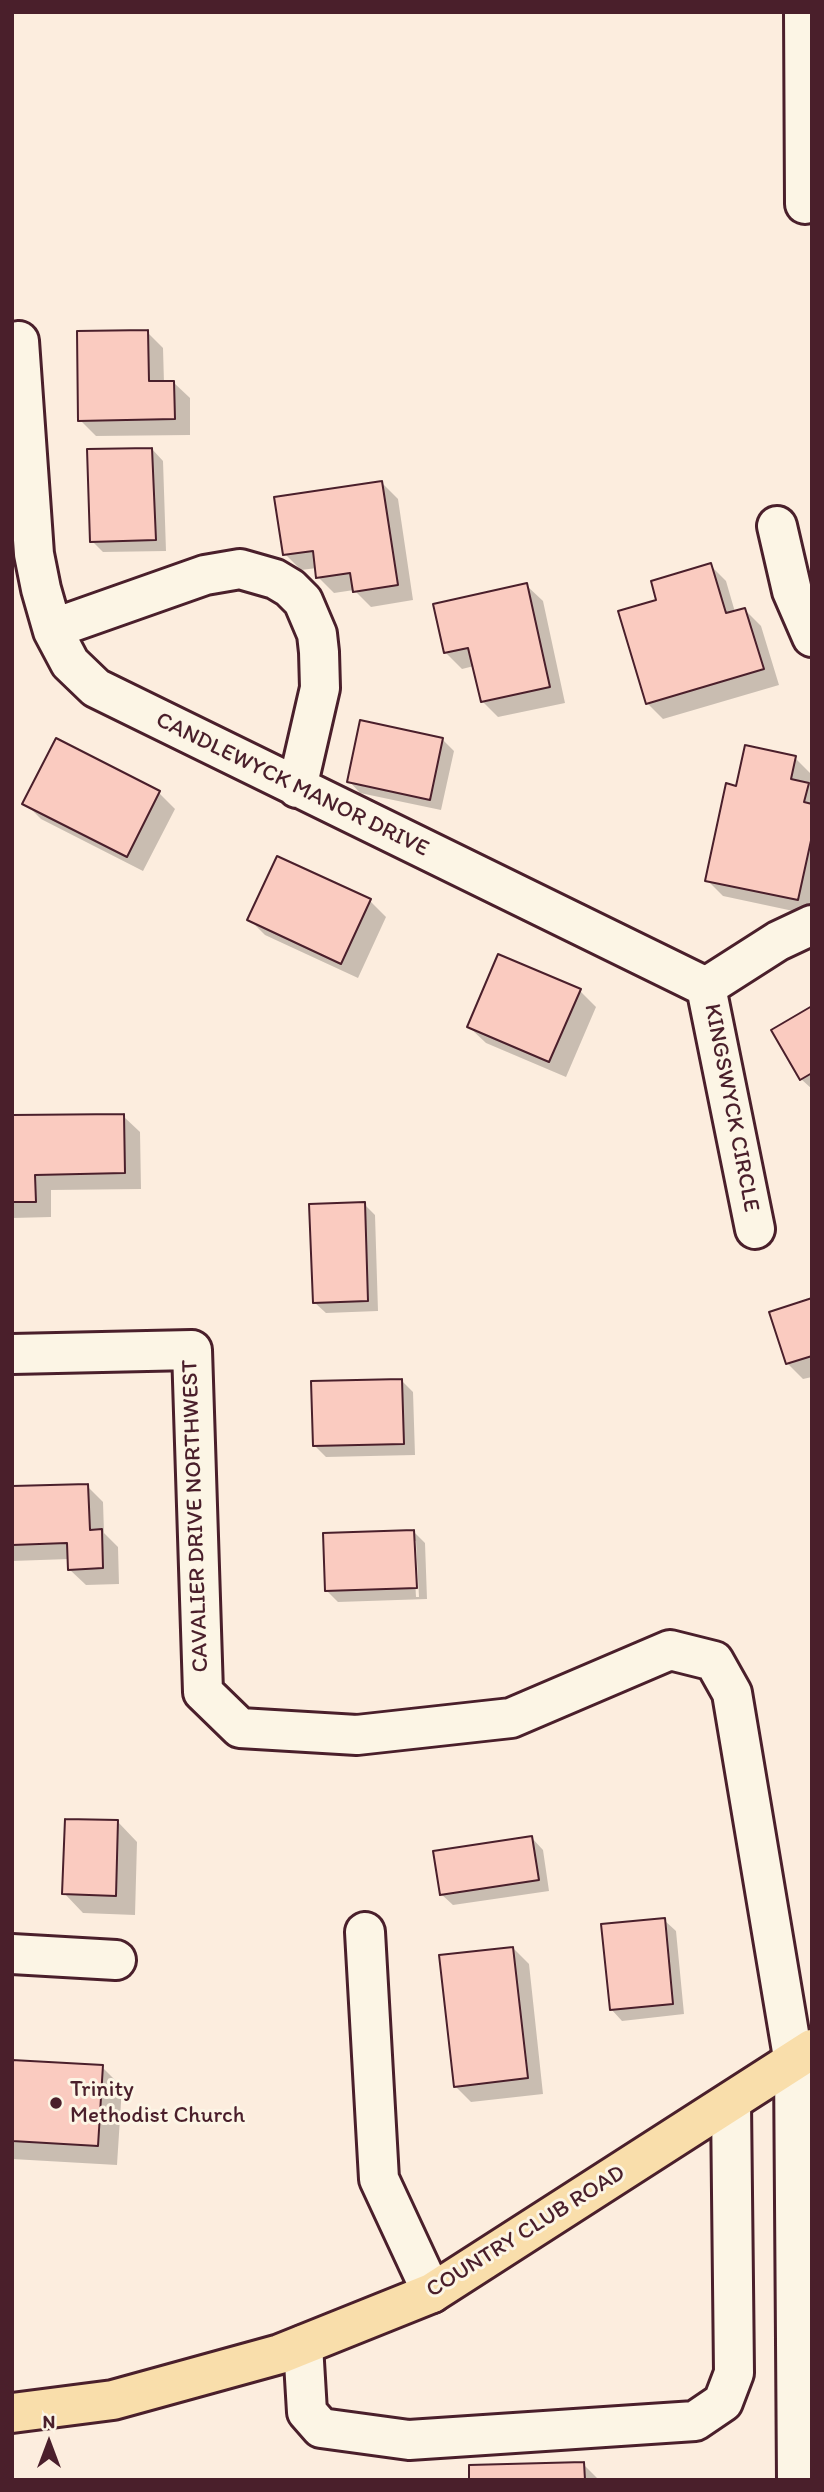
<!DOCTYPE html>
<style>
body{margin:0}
#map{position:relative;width:824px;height:2492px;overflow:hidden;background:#fcedde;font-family:Itim,sans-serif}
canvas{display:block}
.frame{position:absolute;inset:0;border:14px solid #4a1f2b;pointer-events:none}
.north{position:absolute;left:14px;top:2408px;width:70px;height:70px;-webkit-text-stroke:5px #fcf5e5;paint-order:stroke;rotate:0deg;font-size:19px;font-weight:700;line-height:28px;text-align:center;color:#4a1f2b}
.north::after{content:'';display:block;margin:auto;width:24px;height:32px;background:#4a1f2b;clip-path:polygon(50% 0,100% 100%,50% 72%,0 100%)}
</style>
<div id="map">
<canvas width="824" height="2492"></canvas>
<div class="frame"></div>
<div class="north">N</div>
</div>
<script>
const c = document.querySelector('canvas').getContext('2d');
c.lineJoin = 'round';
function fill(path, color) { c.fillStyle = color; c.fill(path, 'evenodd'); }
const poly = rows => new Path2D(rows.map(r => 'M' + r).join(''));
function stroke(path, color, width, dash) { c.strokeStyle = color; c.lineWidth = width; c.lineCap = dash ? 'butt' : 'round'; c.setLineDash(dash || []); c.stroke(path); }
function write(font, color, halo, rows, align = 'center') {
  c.font = font + ' Itim,sans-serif'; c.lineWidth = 6; c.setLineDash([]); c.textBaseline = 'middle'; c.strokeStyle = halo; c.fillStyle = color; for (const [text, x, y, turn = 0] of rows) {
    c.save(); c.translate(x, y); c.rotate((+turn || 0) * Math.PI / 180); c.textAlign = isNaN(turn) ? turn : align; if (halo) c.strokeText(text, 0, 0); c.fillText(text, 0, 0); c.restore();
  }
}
fill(poly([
 [147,332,163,348,164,383,173,382,190,398,190,435,96,436,80,420],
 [152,449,163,461,166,551,103,552,92,541],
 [382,483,398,499,413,600,371,607,354,590,334,593,318,577,317,568,301,570,285,554],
 [710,565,726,581,735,612,745,610,761,626,779,685,663,719,647,703,658,601],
 [526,585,543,601,565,703,498,717,482,701,474,666,462,669,446,653],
 [57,740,159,793,175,809,143,871,41,819,25,803],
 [443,740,454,751,441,810,360,793,349,781],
 [795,758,811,774,812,915,723,896,707,880,738,788],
 [370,901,386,917,358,978,265,935,249,919],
 [580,991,596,1007,566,1077,486,1043,469,1027],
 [812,1008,812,1089,801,1079],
 [123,1116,140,1132,141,1189,51,1190,51,1217,12,1218,12,1117],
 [364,1204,375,1215,378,1311,326,1313,314,1302],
 [812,1298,812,1377,803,1379,787,1363,771,1313],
 [402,1381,413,1392,415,1455,326,1457,315,1446],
 [87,1486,103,1502,104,1533,118,1547,119,1584,86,1585,69,1569,69,1559,12,1561,12,1488],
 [414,1532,425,1543,427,1599,338,1602,326,1590],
 [413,1541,416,1541,419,1597,416,1597],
 [118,1822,137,1842,135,1915,83,1913,64,1893],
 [532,1838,543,1850,549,1891,453,1905,441,1894],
 [664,1920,676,1931,684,2014,622,2021,611,2009],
 [513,1948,529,1964,543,2094,471,2102,455,2086],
 [12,2062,102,2067,122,2087,117,2165,12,2159],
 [583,2464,599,2480,471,2480]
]), '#0003');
const building = poly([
 [148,330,149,381,174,381,175,419,78,421,77,331,148,330],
 [152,448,156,540,90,542,87,449,152,448],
 [382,481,398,585,353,592,350,573,316,578,313,551,283,555,274,497,382,481],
 [711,563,726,613,745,608,764,669,646,704,618,611,656,600,651,581,711,563],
 [527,583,550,687,481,702,468,648,444,653,433,604,527,583],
 [360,720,443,738,430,800,347,782,360,720],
 [56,738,160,791,127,857,22,804,56,738],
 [745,745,796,756,791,779,809,783,804,802,812,804,812,836,798,900,705,881,726,783,736,786,745,745],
 [277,856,371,899,341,964,247,920,277,856],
 [498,954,581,989,549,1062,467,1027,498,954],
 [812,1006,812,1073,800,1080,771,1030,812,1006],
 [124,1114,125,1173,35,1175,36,1202,12,1202,12,1115,124,1114],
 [365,1202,368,1301,313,1303,309,1204,365,1202],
 [812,1298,812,1356,786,1364,769,1312,812,1298],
 [402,1379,404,1444,313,1446,311,1381,402,1379],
 [88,1484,90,1530,102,1529,103,1568,68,1570,67,1543,12,1545,12,1486,88,1484],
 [414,1530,417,1588,325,1591,323,1533,414,1530],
 [65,1819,118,1820,116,1896,62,1894,65,1819],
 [532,1836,539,1880,440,1895,433,1851,532,1836],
 [665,1918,673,2004,610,2010,601,1924,665,1918],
 [513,1947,528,2078,454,2087,439,1955,513,1947],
 [12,2060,103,2065,98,2146,12,2141,12,2060],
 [584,2462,585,2480,469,2480,469,2465,584,2462]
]);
fill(building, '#facbc0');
stroke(building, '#4a1f2b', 2);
const minor = poly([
 [804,12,805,204],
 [19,341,34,554,41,589,53,631,70,663,96,688,706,987,778,941,812,925],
 [777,526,792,591,812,637],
 [53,631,69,623,205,575,240,569,275,579,290,588,303,601,317,634,319,652,320,688,297,788],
 [706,987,755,1229],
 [12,1354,192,1350,203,1692,240,1728,357,1735,511,1718,670,1650,714,1661,732,1693,794,2063,797,2480],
 [365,1932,379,2179,432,2293],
 [12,1954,116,1960],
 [303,2345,307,2412,321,2428,409,2440,695,2421,723,2402,734,2373,731,2103]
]);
const major = poly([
 [12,2413,113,2400,280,2354,432,2293,812,2049]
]);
stroke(minor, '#4a1f2b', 44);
stroke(major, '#4a1f2b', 44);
stroke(minor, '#fcf5e5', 38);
stroke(major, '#f9deab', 38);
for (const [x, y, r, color] of [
 [56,2103,7,"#4a1f2b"]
]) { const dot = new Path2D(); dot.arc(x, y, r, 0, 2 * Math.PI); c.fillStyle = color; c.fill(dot); stroke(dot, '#fcf5e5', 2.5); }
write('23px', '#4a1f2b', '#fcf5e5', [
 ["CANDLEWYCK MANOR DRIVE",292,785,26],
 ["KINGSWYCK CIRCLE",731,1108,79],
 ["CAVALIER DRIVE NORTHWEST",196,1516,-92],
 ["COUNTRY CLUB ROAD",526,2232,-32]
]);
write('23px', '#4a1f2b', '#fcf5e5', [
 ["Trinity",70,2090],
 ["Methodist Church",70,2116]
], 'left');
</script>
